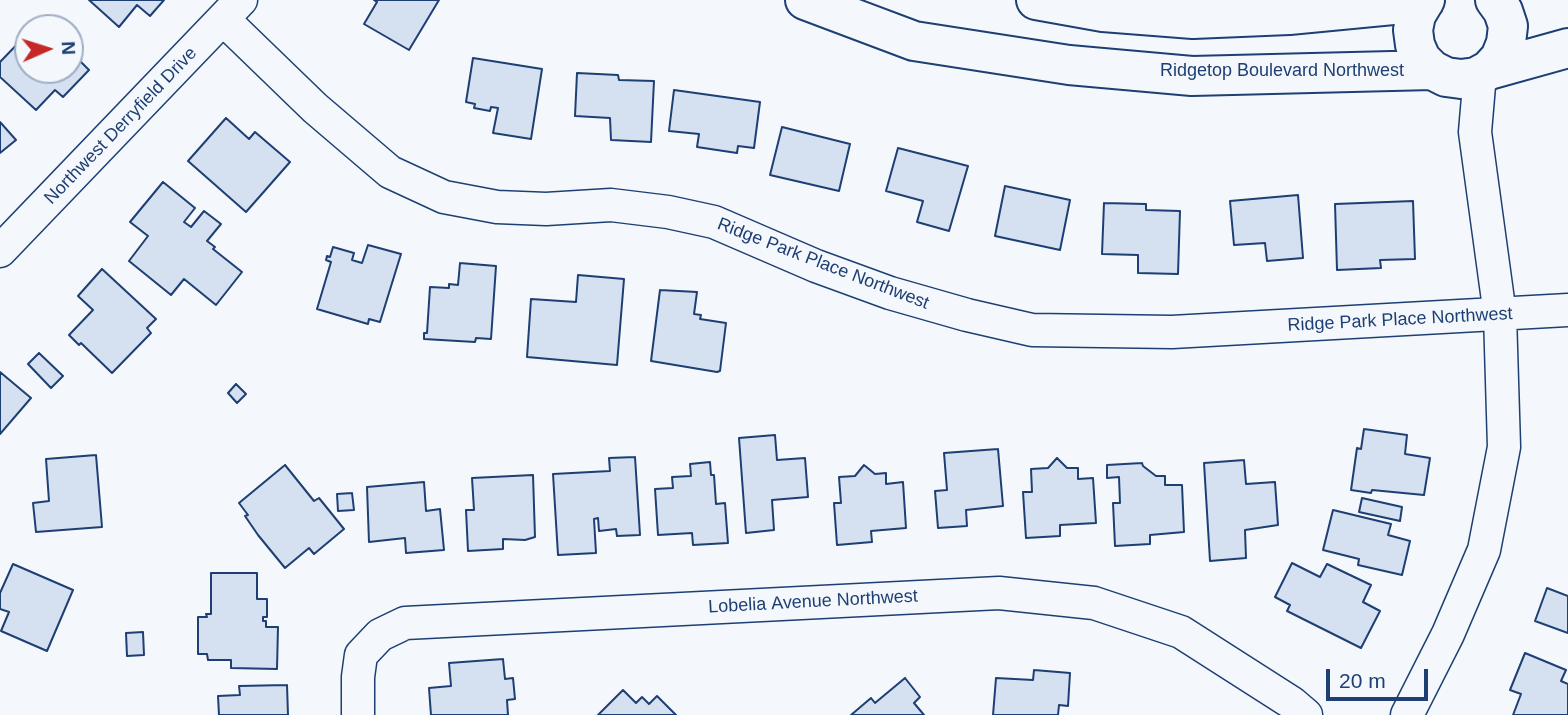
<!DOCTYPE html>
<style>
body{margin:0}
#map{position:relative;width:1568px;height:715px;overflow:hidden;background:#f4f7fb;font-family:Helvetica,sans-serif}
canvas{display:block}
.north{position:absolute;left:14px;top:14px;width:70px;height:70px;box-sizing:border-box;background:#f4f7fb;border:2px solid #9eadc5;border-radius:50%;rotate:87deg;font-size:19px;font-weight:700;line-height:28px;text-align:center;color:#1d3f73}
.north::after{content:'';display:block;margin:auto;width:24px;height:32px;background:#c62828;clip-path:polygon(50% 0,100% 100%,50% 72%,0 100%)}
.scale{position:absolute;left:1326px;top:669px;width:102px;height:32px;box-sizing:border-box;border:4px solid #1d3f73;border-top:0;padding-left:9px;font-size:21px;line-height:24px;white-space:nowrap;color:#1d3f73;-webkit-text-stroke:5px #f4f7fb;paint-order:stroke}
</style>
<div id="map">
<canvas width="1568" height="715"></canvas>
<div class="north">N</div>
<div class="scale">20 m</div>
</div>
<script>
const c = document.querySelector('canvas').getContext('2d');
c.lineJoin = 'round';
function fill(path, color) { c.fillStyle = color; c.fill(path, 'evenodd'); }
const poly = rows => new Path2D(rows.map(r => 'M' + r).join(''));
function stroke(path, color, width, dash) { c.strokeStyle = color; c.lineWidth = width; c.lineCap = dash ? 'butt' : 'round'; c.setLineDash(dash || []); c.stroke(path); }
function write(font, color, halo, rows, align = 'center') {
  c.font = font + ' Helvetica,sans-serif'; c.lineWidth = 5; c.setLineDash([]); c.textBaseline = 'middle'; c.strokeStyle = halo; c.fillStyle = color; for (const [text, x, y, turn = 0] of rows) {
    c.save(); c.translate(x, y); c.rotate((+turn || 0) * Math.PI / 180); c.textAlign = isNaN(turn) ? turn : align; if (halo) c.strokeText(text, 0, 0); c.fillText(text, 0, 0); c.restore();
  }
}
const building = poly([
 [89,0,164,0,150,16,137,5,119,27,89,0],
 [374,0,439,0,409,50,364,24,377,2,374,0],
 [28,33,28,70,70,70,70,51,89,70,63,97,55,90,36,110,0,77,0,62,28,33],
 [473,58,542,69,531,139,493,133,498,108,491,107,490,111,474,108,475,104,466,102,473,58],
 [577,73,618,75,619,80,654,81,651,142,611,140,610,118,575,116,577,73],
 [674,90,760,102,754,148,738,146,737,153,697,147,699,134,669,131,674,90],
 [226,118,249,139,255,132,290,162,246,212,188,161,226,118],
 [0,122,16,140,0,153,0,122],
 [782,127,850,144,839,191,770,175,782,127],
 [898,148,968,166,949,231,917,222,923,201,886,191,898,148],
 [163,182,195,208,184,222,191,227,204,211,221,224,207,241,215,247,213,249,242,272,216,305,184,279,171,295,129,261,148,236,130,222,163,182],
 [1005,186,1070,200,1060,250,995,236,1005,186],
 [1298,195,1303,258,1267,261,1265,243,1234,245,1230,201,1298,195],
 [1413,201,1415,259,1380,260,1381,268,1337,270,1335,204,1413,201],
 [1104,203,1146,204,1146,210,1180,211,1178,274,1138,273,1138,255,1102,254,1104,203],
 [368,245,401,254,380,322,369,319,368,324,317,309,331,262,326,260,327,256,330,257,333,247,354,253,352,260,362,263,368,245],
 [460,263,496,266,491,339,476,338,475,342,424,339,424,333,427,333,430,287,449,288,449,284,458,285,460,263],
 [102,269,156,319,147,328,151,333,112,373,81,343,79,345,69,335,93,310,78,296,102,269],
 [578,275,624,279,617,365,527,357,531,299,576,302,578,275],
 [660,290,697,292,694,314,701,315,700,319,726,323,720,371,717,372,651,361,660,290],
 [39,353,63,376,51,388,28,364,39,353],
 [0,372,31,398,0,434,0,372],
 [236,384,246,394,237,403,228,393,236,384],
 [1364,429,1407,435,1405,454,1430,458,1424,495,1372,490,1371,493,1351,490,1357,448,1361,449,1364,429],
 [775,435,777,460,805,458,808,497,772,500,774,530,746,533,739,438,775,435],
 [998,449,1003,506,966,510,967,526,938,528,935,491,947,490,944,453,998,449],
 [96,455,102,527,36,532,33,503,49,501,46,459,96,455],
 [635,457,640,535,617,536,616,529,599,531,598,518,594,519,596,553,558,555,553,474,610,471,609,458,635,457],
 [1057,458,1067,468,1078,468,1078,479,1093,478,1096,523,1060,525,1060,536,1026,538,1023,492,1032,492,1031,469,1048,468,1057,458],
 [1244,460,1246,484,1275,482,1278,525,1245,530,1246,558,1210,561,1204,463,1244,460],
 [710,462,711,475,714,475,716,504,725,503,728,543,693,545,692,533,658,535,655,489,673,488,672,477,691,476,690,464,710,462],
 [1142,463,1143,466,1156,476,1165,476,1165,485,1182,485,1184,532,1150,535,1150,544,1115,546,1113,503,1120,503,1119,477,1107,478,1107,465,1142,463],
 [285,465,314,501,319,498,344,529,314,554,309,548,285,568,258,535,245,516,248,515,239,503,285,465],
 [864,465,875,474,886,473,886,484,903,482,906,528,871,531,872,542,837,545,834,503,841,503,839,477,855,476,864,465],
 [533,475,535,537,525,540,503,539,503,549,468,551,466,510,474,510,472,478,533,475],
 [424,482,426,511,440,509,444,550,406,553,405,538,369,542,367,487,424,482],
 [352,493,354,510,338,511,337,494,352,493],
 [1362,498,1402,507,1400,521,1359,512,1362,498],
 [1333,510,1391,524,1388,535,1410,541,1402,575,1358,565,1359,559,1323,550,1333,510],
 [1292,563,1320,577,1327,564,1371,585,1363,602,1380,611,1361,648,1287,611,1290,605,1275,597,1292,563],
 [13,564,73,590,47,651,1,631,9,612,0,609,0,593,13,564],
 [211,573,257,573,257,599,267,599,267,617,263,617,263,621,266,621,266,627,278,627,277,669,231,668,231,660,208,660,207,654,198,654,198,617,207,617,206,614,211,614,211,573],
 [1547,588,1568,596,1568,633,1535,621,1547,588],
 [143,632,144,655,127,656,126,633,143,632],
 [1525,653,1566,670,1561,681,1568,684,1568,715,1513,715,1521,694,1510,690,1525,653],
 [503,659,505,679,513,678,515,699,507,700,508,715,431,715,429,688,451,686,449,663,503,659],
 [1034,670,1070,673,1068,706,1059,705,1058,715,993,715,996,678,1033,680,1034,670],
 [905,678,920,697,914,703,924,715,851,715,871,698,875,703,905,678],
 [287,685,288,715,219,715,218,696,240,695,239,686,287,685],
 [623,690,636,703,642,697,649,704,657,696,676,715,598,715,623,690]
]);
fill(building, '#d5e0f0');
stroke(building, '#1d3f73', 2);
const street = poly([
 [223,19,315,108,390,172,444,197,497,207,546,209,611,205,668,212,714,222,816,266,890,293,967,315,1032,330,1172,332,1568,310],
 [0,251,241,0],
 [358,715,358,677,361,655,380,635,405,623,999,593,1094,603,1181,632,1292,703,1306,715],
 [1407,715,1448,634,1484,550,1504,447,1500,315,1475,132,1480,74]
]);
const secondary = poly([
 [805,0,914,41,1069,65,1192,76,1432,70],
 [1036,0,1103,12,1193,19,1289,15,1424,2],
 [1425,0,1416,15,1413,30,1415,45,1421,59,1432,70,1446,77,1461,79,1476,77,1489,70,1500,58,1506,43,1508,26,1503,11,1495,0],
 [1489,70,1568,48]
]);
stroke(street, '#1d3f73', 35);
stroke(secondary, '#1d3f73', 42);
stroke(street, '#f4f7fb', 32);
stroke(secondary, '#f4f7fb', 38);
write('18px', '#1d3f73', '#f4f7fb', [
 ["Ridgetop Boulevard Northwest",1282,71],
 ["Northwest Derryfield Drive",121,126,-46],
 ["Ridge Park Place Northwest",823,264,21],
 ["Ridge Park Place Northwest",1400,320,-3],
 ["Lobelia Avenue Northwest",813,602,-3]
]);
</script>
